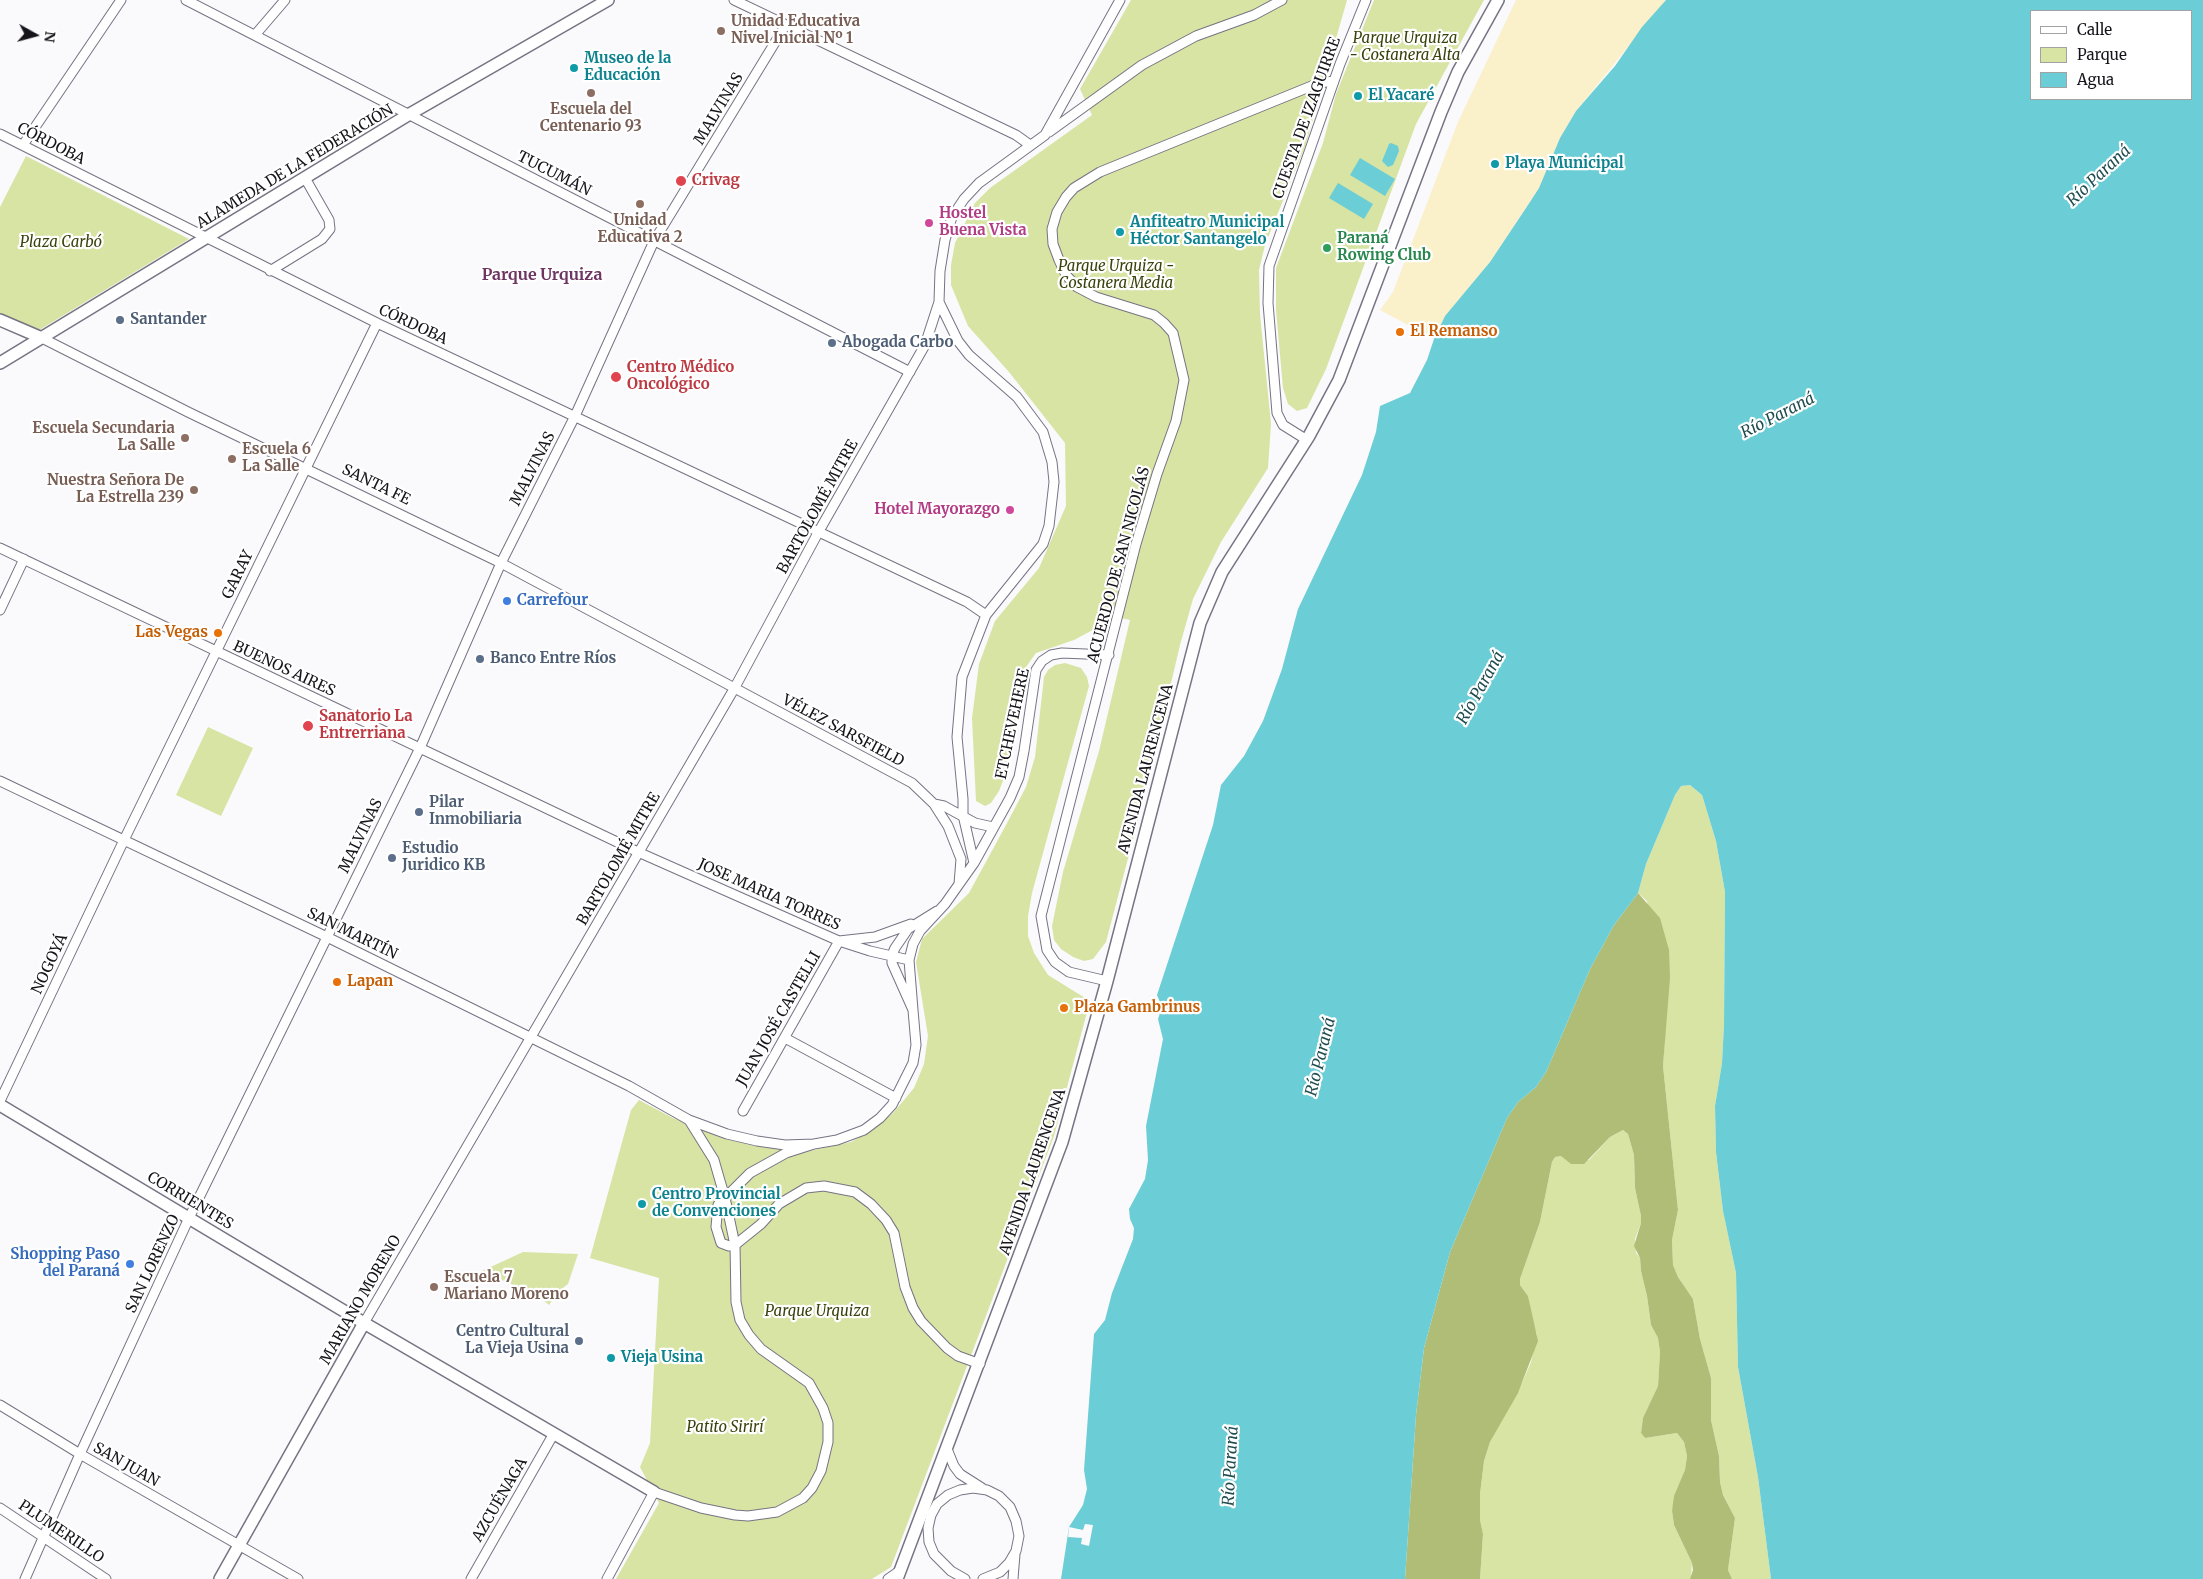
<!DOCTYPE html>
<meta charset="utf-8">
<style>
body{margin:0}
#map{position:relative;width:2203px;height:1579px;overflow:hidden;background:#faf9fc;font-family:Merriweather,serif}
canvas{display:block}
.legend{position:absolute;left:2030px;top:10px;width:162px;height:90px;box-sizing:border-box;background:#fff;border:1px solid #a2a1a3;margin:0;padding:6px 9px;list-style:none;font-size:15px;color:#16141a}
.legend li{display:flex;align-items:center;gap:10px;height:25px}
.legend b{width:25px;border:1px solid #a2a1a3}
.north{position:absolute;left:10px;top:10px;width:50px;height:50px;-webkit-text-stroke:4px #fff;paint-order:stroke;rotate:97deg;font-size:14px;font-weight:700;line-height:20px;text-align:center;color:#16141a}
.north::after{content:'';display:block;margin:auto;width:18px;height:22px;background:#16141a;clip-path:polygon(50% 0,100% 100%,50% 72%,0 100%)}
</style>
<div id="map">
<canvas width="2203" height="1579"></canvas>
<ul class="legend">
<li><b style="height:6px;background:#fff"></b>Calle</li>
<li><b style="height:14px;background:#d7e4a4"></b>Parque</li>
<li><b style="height:14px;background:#6bcdd5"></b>Agua</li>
</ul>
<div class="north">N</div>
</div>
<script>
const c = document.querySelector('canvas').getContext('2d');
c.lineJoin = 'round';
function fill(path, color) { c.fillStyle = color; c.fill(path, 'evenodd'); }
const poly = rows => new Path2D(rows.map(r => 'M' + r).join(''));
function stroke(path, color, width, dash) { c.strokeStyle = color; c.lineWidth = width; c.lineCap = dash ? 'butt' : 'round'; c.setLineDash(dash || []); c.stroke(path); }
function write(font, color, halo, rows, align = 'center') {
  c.font = font + ' Merriweather,serif'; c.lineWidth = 4.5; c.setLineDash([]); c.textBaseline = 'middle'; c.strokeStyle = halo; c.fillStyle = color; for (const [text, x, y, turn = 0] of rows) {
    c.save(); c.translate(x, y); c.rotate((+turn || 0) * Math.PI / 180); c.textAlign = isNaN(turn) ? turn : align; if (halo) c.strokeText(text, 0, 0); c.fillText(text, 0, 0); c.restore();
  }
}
fill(poly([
 [1131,0,1347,0,1306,144,1265,245,1259,270,1260,314,1271,424,1268,468,1221,542,1193,599,1180,645,1146,790,1106,942,1093,959,1084,961,1073,957,1061,949,1054,940,1052,926,1063,872,1099,751,1130,620,1103,614,1101,625,1089,632,1074,640,1036,653,1026,667,1008,768,999,791,991,803,985,806,976,801,972,718,979,664,995,621,1039,568,1066,506,1065,443,1009,372,968,326,951,285,951,265,955,243,975,203,990,188,1092,115,1080,89],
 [1374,0,1484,0,1416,124,1326,369,1307,408,1297,411,1288,404,1283,388,1276,310,1276,268,1323,143,1336,94],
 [26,156,189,239,36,332,0,315,0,207],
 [1065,663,1081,668,1087,677,1089,686,1032,893,1028,916,1028,936,1034,953,1048,975,1090,1001,1054,1136,891,1567,872,1579,616,1579,659,1503,640,1467,650,1443,659,1278,590,1258,631,1110,639,1100,673,1118,725,1139,755,1146,805,1152,851,1142,874,1129,893,1113,914,1088,924,1064,928,1036,916,962,922,939,969,893,1006,825,1026,787,1035,757,1044,677,1048,670,1055,665],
 [208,727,253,748,221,816,176,795],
 [1690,785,1702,795,1716,841,1725,892,1724,1025,1722,1063,1715,1106,1716,1152,1723,1211,1736,1273,1738,1367,1758,1477,1771,1579,1732,1579,1728,1570,1735,1518,1723,1495,1720,1482,1719,1456,1711,1420,1711,1378,1700,1339,1693,1299,1678,1277,1673,1265,1672,1240,1678,1210,1663,1066,1665,1037,1647,901,1638,893,1646,864,1675,795,1681,786],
 [1623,1130,1628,1134,1634,1155,1635,1188,1641,1216,1641,1223,1635,1239,1636,1253,1640,1258,1641,1271,1647,1296,1651,1325,1658,1338,1660,1352,1658,1386,1643,1419,1641,1433,1645,1438,1677,1433,1684,1442,1687,1456,1685,1470,1672,1511,1674,1525,1692,1563,1691,1577,1690,1579,1480,1579,1483,1534,1480,1520,1480,1494,1484,1461,1490,1442,1523,1381,1531,1362,1537,1335,1531,1317,1528,1296,1520,1285,1520,1279,1540,1222,1552,1162,1555,1157,1561,1156,1589,1160,1610,1137],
 [523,1252,578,1254,568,1284,558,1292,549,1305,540,1297,482,1271]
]), '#d7e4a4');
fill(poly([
 [1638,893,1660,918,1669,950,1670,978,1663,1066,1678,1210,1672,1240,1673,1265,1678,1277,1693,1299,1700,1339,1711,1378,1711,1420,1719,1456,1720,1482,1723,1495,1735,1518,1728,1570,1732,1579,1690,1579,1693,1570,1692,1563,1674,1525,1672,1511,1674,1496,1685,1470,1687,1456,1684,1442,1677,1433,1645,1438,1641,1433,1643,1418,1658,1386,1660,1352,1658,1338,1651,1325,1647,1296,1641,1271,1640,1258,1634,1246,1641,1223,1641,1216,1635,1188,1634,1155,1628,1134,1623,1130,1610,1137,1584,1164,1571,1164,1561,1156,1555,1157,1552,1162,1540,1222,1520,1279,1520,1285,1528,1296,1538,1341,1518,1393,1490,1442,1484,1461,1480,1494,1480,1520,1483,1534,1480,1579,1405,1579,1416,1415,1424,1348,1450,1252,1507,1118,1518,1102,1536,1087,1546,1072,1590,969,1614,925]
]), '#b0bd77');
fill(poly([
 [1516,0,1666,0,1576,111,1560,138,1539,188,1490,262,1445,316,1434,339,1380,310,1393,292,1458,122]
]), '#faf0ca');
fill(poly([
 [1666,0,2203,0,2203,1579,1771,1579,1758,1477,1738,1367,1736,1273,1723,1211,1716,1152,1715,1106,1722,1063,1724,1025,1725,892,1716,841,1702,795,1690,785,1681,786,1675,795,1646,864,1638,893,1614,925,1590,969,1546,1072,1536,1087,1518,1102,1507,1118,1450,1252,1424,1348,1416,1415,1405,1579,1061,1579,1069,1527,1083,1505,1087,1489,1084,1470,1094,1334,1105,1320,1112,1293,1133,1239,1134,1228,1130,1219,1129,1209,1145,1179,1148,1160,1146,1126,1163,1039,1158,1019,1162,1007,1157,995,1213,825,1221,785,1244,756,1263,721,1282,669,1298,609,1362,475,1376,432,1380,406,1410,393,1427,360,1434,339,1445,316,1490,262,1526,208,1539,188,1560,138,1576,111,1615,66,1642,27],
 [2032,11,2192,11,2192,99,2032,99],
 [1391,143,1398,146,1399,151,1393,165,1388,167,1382,161,1389,144],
 [1360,158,1395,179,1385,196,1350,175],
 [1338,183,1373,204,1364,219,1329,198]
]), '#6bcdd5');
fill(poly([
 [1085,1524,1093,1525,1089,1546,1081,1544,1082,1538,1068,1537,1069,1527,1083,1530]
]), '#faf9fc');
const minor = poly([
 [186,0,910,372],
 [734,0,1016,135,1030,145],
 [255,35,285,0],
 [1049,132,1142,65,1196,36,1254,15,1282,0],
 [0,134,377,323,967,602,986,615],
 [23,145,121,0],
 [270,271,322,239,330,229,329,220,305,178],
 [939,302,958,341,969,355,1017,397,1043,432,1052,462,1054,482,1049,526,1043,544,986,615,962,677,957,737,963,799,963,815,974,863],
 [42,338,188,412,501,563,912,783,934,804,948,826,961,859,959,884],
 [1307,440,1283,425,1277,413,1268,303,1269,266,1340,64,1366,0],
 [0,548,638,852,839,941,870,951,909,960],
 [0,610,24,559],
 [0,781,327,937,629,1086,689,1120,727,1134,757,1141,785,1145,814,1144],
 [934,804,944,806,975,823,993,827],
 [937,911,908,929,895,948,892,955,892,963,913,1010,909,960,913,944,920,931,945,904,974,863,1010,798,1019,777,1024,751,1036,670,1042,661,1051,655,1062,653,1109,655],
 [1107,981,1069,972,1055,962,1047,950,1041,916,1136,544,1157,474,1176,421,1184,380,1173,333,1164,323,1154,315,1096,297,1077,287,1066,275,1059,260,1053,244,1052,229,1057,212,1066,197,1074,188,1100,172,1319,83,1334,81],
 [913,1010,916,1045,913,1063,892,1105,880,1118,864,1130,837,1140,814,1144,786,1153,750,1173,718,1205,716,1227,721,1243,729,1246,735,1245,761,1224,779,1204,806,1188,824,1186,855,1192,871,1204,886,1220,894,1233,905,1287,913,1308,921,1321,947,1348,958,1356,980,1364],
 [785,1038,896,1098],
 [0,1101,124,840,377,323],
 [743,1111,839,941,875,937,911,924],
 [364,1323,734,689,819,531,925,345,939,302,940,271,945,240,952,217,964,199,979,183,1045,135,1120,0],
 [0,1405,80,1454,298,1579],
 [947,1449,954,1466,960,1474,982,1488],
 [0,1508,106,1579],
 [25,1579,80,1454,189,1218,420,748,501,563,575,416,654,241,785,26],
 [471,1579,553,1435],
 [607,1579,654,1492,701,1508,735,1515,748,1516,777,1512,803,1498,812,1488,821,1471,828,1442,828,1423,823,1408,809,1383,761,1349,749,1335,740,1320,736,1302,735,1245,725,1198,714,1160,689,1120],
 [888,1579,901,1570],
 [965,1579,951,1571,934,1554,929,1542,928,1528,931,1515,937,1504,948,1495,960,1490,973,1488,987,1490,999,1496,1010,1507,1016,1521,1019,1536,1016,1551,1009,1563,1000,1572,983,1579],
 [1013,1579,1015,1554]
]);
const tertiary = poly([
 [0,320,42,338],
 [0,363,408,115,608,0],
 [0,1105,364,1323,654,1492],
 [220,1579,364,1323],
 [897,1579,1062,1142,1107,981,1200,623,1222,572,1309,436,1339,380,1441,112,1458,72,1498,0]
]);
stroke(minor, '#777383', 11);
stroke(tertiary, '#777383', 14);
stroke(minor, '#fff', 9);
stroke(tertiary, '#fff', 11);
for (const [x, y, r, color] of [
 [721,31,5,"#8d6e63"],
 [574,68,5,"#0f9aa8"],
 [591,93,5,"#8d6e63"],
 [1358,96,5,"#0f9aa8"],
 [1495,164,5,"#0f9aa8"],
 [681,181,6,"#e0444e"],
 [640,204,5,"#8d6e63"],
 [929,223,5,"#d1479c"],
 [1120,232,5,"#0f9aa8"],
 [1327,248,5,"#2e9e5b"],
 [120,320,5,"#5c6f8a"],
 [1400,332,5,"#e8710a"],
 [832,343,5,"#5c6f8a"],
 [616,377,6,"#e0444e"],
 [185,438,5,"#8d6e63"],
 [232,459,5,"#8d6e63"],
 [194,490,5,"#8d6e63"],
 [1010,510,5,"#d1479c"],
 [507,601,5,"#3f7fe0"],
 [218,633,5,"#e8710a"],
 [480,659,5,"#5c6f8a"],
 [308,726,6,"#e0444e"],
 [419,812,5,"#5c6f8a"],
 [392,858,5,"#5c6f8a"],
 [337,982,5,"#e8710a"],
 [1064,1008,5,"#e8710a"],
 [642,1204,5,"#0f9aa8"],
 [130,1264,5,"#3f7fe0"],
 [434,1287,5,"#8d6e63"],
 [579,1341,5,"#5c6f8a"],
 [611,1358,5,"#0f9aa8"]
]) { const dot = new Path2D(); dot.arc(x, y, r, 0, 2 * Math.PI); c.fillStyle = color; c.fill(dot); stroke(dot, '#fff', 2); }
write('bold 15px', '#785e54', '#fff', [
 ["Unidad Educativa",731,22],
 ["Nivel Inicial Nº 1",731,39],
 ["Escuela del",591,110,"center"],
 ["Centenario 93",591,127,"center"],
 ["Unidad",640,221,"center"],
 ["Educativa 2",640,238,"center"],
 ["Escuela Secundaria",175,429,"right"],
 ["La Salle",175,446,"right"],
 ["Escuela 6",242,450],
 ["La Salle",242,467],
 ["Nuestra Señora De",184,481,"right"],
 ["La Estrella 239",184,498,"right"],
 ["Escuela 7",444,1278],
 ["Mariano Moreno",444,1295]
], 'left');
write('italic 15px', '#3a420c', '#fff', [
 ["Parque Urquiza",1405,39],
 ["- Costanera Alta",1405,56],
 ["Plaza Carbó",61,243],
 ["Parque Urquiza -",1116,267],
 ["Costanera Media",1116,284],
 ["Parque Urquiza",817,1312],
 ["Patito Sirirí",725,1428]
]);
write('bold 15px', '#0d838f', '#fff', [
 ["Museo de la",584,59],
 ["Educación",584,76],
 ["El Yacaré",1368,96],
 ["Playa Municipal",1505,164],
 ["Anfiteatro Municipal",1130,223],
 ["Héctor Santangelo",1130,240],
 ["Centro Provincial",652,1195],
 ["de Convenciones",652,1212],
 ["Vieja Usina",621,1358]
], 'left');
write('15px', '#16141a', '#fff', [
 ["MALVINAS",719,109,-59],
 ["CUESTA DE IZAGUIRRE",1307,118,-70],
 ["CÓRDOBA",51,144,27],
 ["ALAMEDA DE LA FEDERACIÓN",295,167,-31],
 ["TUCUMÁN",554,174,27],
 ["CÓRDOBA",413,325,25],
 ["MALVINAS",533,469,-63],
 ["SANTA FE",376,485,26],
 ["BARTOLOMÉ MITRE",818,507,-61],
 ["ACUERDO DE SAN NICOLÁS",1119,565,-75],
 ["GARAY",238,575,-64],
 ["BUENOS AIRES",284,669,25],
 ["ETCHEVEHERE",1013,724,-78],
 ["VÉLEZ SARSFIELD",843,731,28],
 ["AVENIDA LAURENCENA",1146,769,-75],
 ["MALVINAS",361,836,-64],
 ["BARTOLOMÉ MITRE",619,859,-60],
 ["JOSE MARIA TORRES",769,895,24],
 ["SAN MARTÍN",352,934,26],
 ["NOGOYÁ",50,964,-65],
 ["JUAN JOSÉ CASTELLI",779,1019,-60],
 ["AVENIDA LAURENCENA",1033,1172,-71],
 ["CORRIENTES",190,1201,31],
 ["SAN LORENZO",153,1264,-65],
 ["MARIANO MORENO",361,1300,-60],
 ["SAN JUAN",126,1465,30],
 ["AZCUÉNAGA",500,1500,-60],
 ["PLUMERILLO",61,1532,34]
]);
write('bold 15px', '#be3a42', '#fff', [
 ["Crivag",692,181],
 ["Centro Médico",627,368],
 ["Oncológico",627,385],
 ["Sanatorio La",319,717],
 ["Entrerriana",319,734]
], 'left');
write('bold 15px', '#b23c85', '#fff', [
 ["Hostel",939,214],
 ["Buena Vista",939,231],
 ["Hotel Mayorazgo",1000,510,"right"]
], 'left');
write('bold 15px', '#27864d', '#fff', [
 ["Paraná",1337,239],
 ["Rowing Club",1337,256]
], 'left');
write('bold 15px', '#4e5e75', '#fff', [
 ["Santander",130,320],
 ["Abogada Carbo",842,343],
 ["Banco Entre Ríos",490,659],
 ["Pilar",429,803],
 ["Inmobiliaria",429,820],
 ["Estudio",402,849],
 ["Juridico KB",402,866],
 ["Centro Cultural",569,1332,"right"],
 ["La Vieja Usina",569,1349,"right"]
], 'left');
write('bold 15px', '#c56008', '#fff', [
 ["El Remanso",1410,332],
 ["Las Vegas",208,633,"right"],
 ["Lapan",347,982],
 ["Plaza Gambrinus",1074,1008]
], 'left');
write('bold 15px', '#366cbe', '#fff', [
 ["Carrefour",517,601],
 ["Shopping Paso",120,1255,"right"],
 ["del Paraná",120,1272,"right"]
], 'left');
write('italic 16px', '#1f4c50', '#fff', [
 ["Río Paraná",2099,176,-43],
 ["Río Paraná",1778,416,-27],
 ["Río Paraná",1481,688,-61],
 ["Río Paraná",1321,1057,-76],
 ["Río Paraná",1231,1466,-87]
]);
write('bold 16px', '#6e3562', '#fff', [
 ["Parque Urquiza",542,275]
]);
</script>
